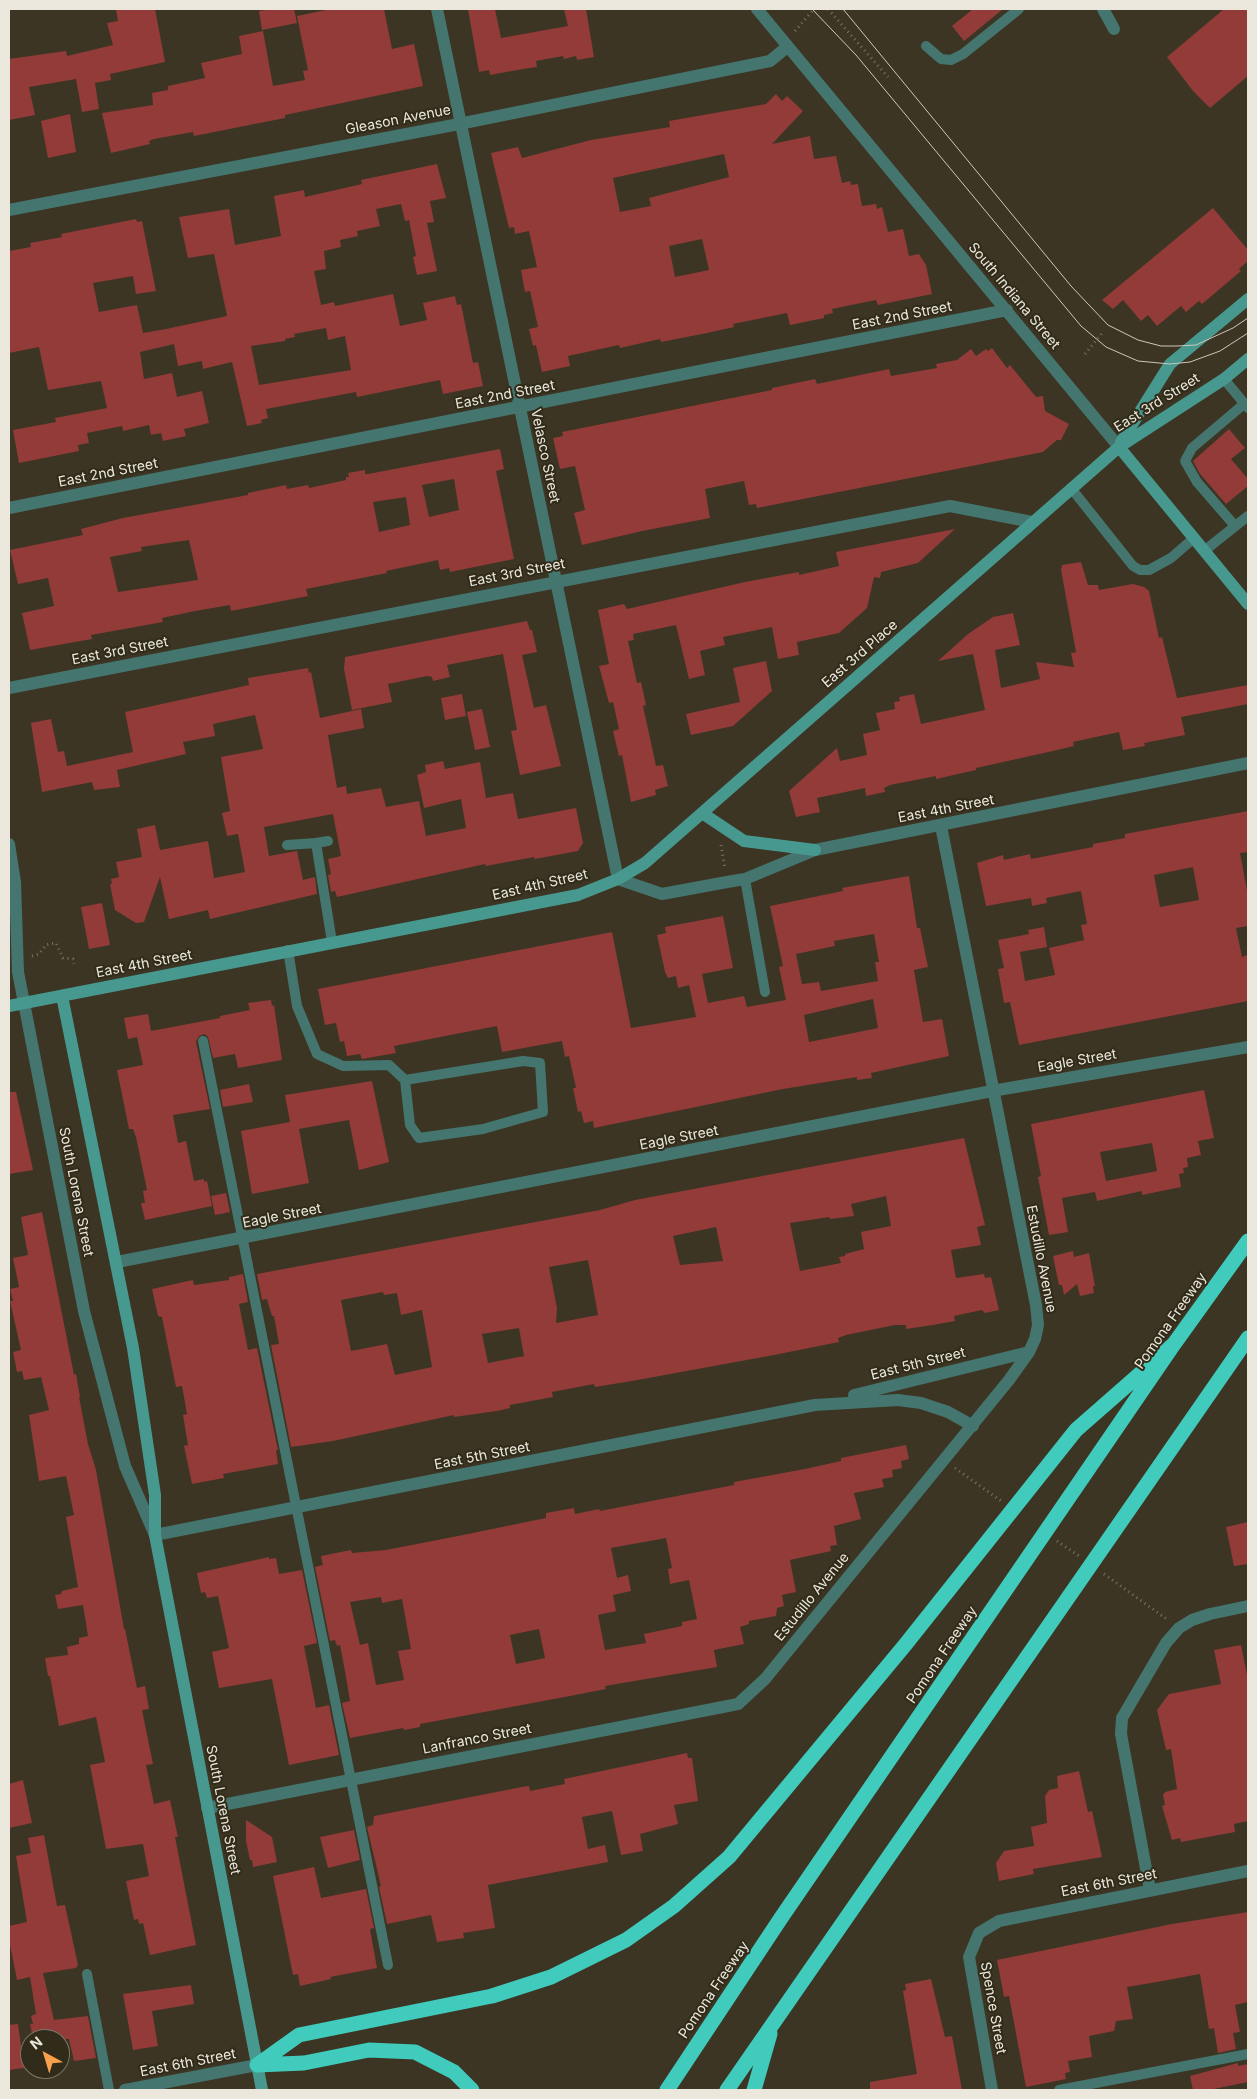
<!DOCTYPE html>
<style>
body{margin:0}
#map{position:relative;width:1257px;height:2099px;overflow:hidden;background:#3c3523;font-family:Inter,sans-serif}
canvas{display:block}
.frame{position:absolute;inset:0;border:10px solid #ebe7dc;pointer-events:none}
.north{position:absolute;left:20px;top:2029px;width:50px;height:50px;box-sizing:border-box;background:#312b19;border:1px solid #7b7667;border-radius:50%;rotate:321deg;font-size:14px;font-weight:700;line-height:20px;text-align:center;color:#ebe7dc}
.north::after{content:'';display:block;margin:auto;width:18px;height:22px;background:#f9a04d;clip-path:polygon(50% 0,100% 100%,50% 72%,0 100%)}
</style>
<div id="map">
<canvas width="1257" height="2099"></canvas>
<div class="frame"></div>
<div class="north">N</div>
</div>
<script>
const c = document.querySelector('canvas').getContext('2d');
c.lineJoin = 'round';
function fill(path, color) { c.fillStyle = color; c.fill(path, 'evenodd'); }
const poly = rows => new Path2D(rows.map(r => 'M' + r).join(''));
function stroke(path, color, width, dash) { c.strokeStyle = color; c.lineWidth = width; c.lineCap = dash ? 'butt' : 'round'; c.setLineDash(dash || []); c.stroke(path); }
function write(font, color, halo, rows, align = 'center') {
  c.font = font + ' Inter,sans-serif'; c.lineWidth = 4; c.setLineDash([]); c.textBaseline = 'middle'; c.strokeStyle = halo; c.fillStyle = color; for (const [text, x, y, turn = 0] of rows) {
    c.save(); c.translate(x, y); c.rotate((+turn || 0) * Math.PI / 180); c.textAlign = isNaN(turn) ? turn : align; if (halo) c.strokeText(text, 0, 0); c.fillText(text, 0, 0); c.restore();
  }
}
fill(poly([
 [116,9,155,9,165,62,110,74,111,80,95,83,99,109,82,112,76,79,29,87,35,115,9,120,9,59,66,51,67,56,113,45,107,23,118,21],
 [273,9,294,9,297,23,262,30,259,11],
 [331,9,384,9,392,49,414,44,423,86,285,115,285,118,194,136,193,132,154,139,149,141,150,144,111,153,102,113,153,105,152,93,168,90,168,86,205,78,201,63,242,54,239,36,263,31,273,86,305,80,303,71,308,70,297,16],
 [468,9,495,9,501,38,568,26,564,9,586,9,594,57,577,60,576,56,564,59,563,56,536,61,537,67,523,69,490,75,489,70,479,72],
 [973,9,1003,9,964,41,952,26],
 [1224,9,1248,9,1248,76,1210,108,1193,91,1167,57],
 [776,94,782,101,787,96,803,111,772,144,810,136,814,159,836,156,842,183,850,181,851,185,858,184,862,206,876,204,877,209,882,207,888,232,903,229,909,256,919,254,926,265,932,294,878,305,876,300,832,309,833,313,824,315,824,318,790,325,787,313,733,324,734,327,707,333,661,342,660,339,620,348,619,345,568,356,570,366,542,372,536,345,533,346,529,329,538,327,530,291,525,292,521,270,537,267,529,231,515,234,514,227,509,228,491,153,518,147,522,158,591,140,670,127,669,121,766,104],
 [724,154,729,177,649,198,651,206,620,212,613,178],
 [702,239,709,270,675,277,669,246],
 [70,114,76,152,48,158,41,121],
 [437,164,446,198,430,201,434,222,427,223,437,271,417,275,413,257,416,256,409,220,405,221,401,204,376,209,380,226,357,231,358,236,340,240,341,247,324,251,326,269,314,271,321,305,334,302,335,306,393,294,400,326,427,320,423,303,455,296,457,305,461,304,473,363,478,362,483,386,443,394,440,380,357,397,356,392,266,409,268,418,261,420,262,423,247,426,232,362,203,369,202,361,178,366,174,344,140,352,144,379,172,373,177,397,202,391,209,423,184,429,186,436,163,441,161,433,151,435,149,425,123,431,122,426,87,433,89,443,78,445,79,451,19,463,13,430,56,422,55,418,107,408,101,381,48,390,39,347,9,353,9,251,31,247,30,243,62,237,61,234,136,219,137,222,142,221,156,291,136,294,133,276,93,283,99,312,137,305,143,333,166,329,227,316,214,254,188,258,179,217,229,209,235,245,281,236,274,196,304,190,305,197,362,184,361,180],
 [326,328,328,340,345,336,351,370,259,385,251,346,285,341,285,339,295,337,294,334],
 [1213,208,1248,250,1248,261,1239,269,1241,271,1202,304,1199,301,1186,312,1181,306,1157,326,1148,315,1141,321,1123,300,1113,309,1102,300],
 [992,348,1007,368,1010,365,1036,397,1043,396,1045,411,1069,424,1061,440,1057,440,1043,452,757,508,756,504,749,505,744,481,705,489,710,518,642,531,582,545,574,513,585,510,575,466,560,469,553,438,563,436,562,432,772,390,772,388,815,379,817,384,889,369,891,376,937,368,936,364,957,360,971,349,976,356,986,349,988,351],
 [1229,429,1245,448,1231,459,1248,479,1248,486,1226,504,1200,474,1193,461],
 [500,449,504,469,496,471,514,559,450,572,449,568,440,570,438,560,386,571,387,573,306,589,308,596,231,611,230,605,195,611,162,618,163,622,91,635,92,639,30,650,22,613,54,606,48,578,18,584,10,550,83,535,81,529,123,518,248,495,248,493,286,485,287,489,308,485,309,488,346,480,346,477,349,477,348,473,365,470,365,474,368,474],
 [454,479,459,510,429,517,422,485],
 [406,497,410,525,379,532,373,502],
 [189,540,198,580,118,592,110,557,142,551,141,547],
 [955,529,918,563,881,572,880,578,874,577,867,608,839,633,797,642,799,655,778,659,772,627,723,637,725,645,700,651,705,675,689,679,676,625,633,634,634,640,628,641,637,683,641,682,646,705,643,706,656,766,663,765,668,786,655,790,656,795,631,802,622,755,619,756,613,731,619,729,613,702,609,703,599,666,609,664,598,610,624,604,627,609,745,582,799,572,799,575,839,566,836,552],
 [1081,562,1088,585,1098,585,1099,590,1133,584,1144,587,1149,591,1159,638,1162,637,1177,698,1248,685,1248,704,1181,717,1185,735,1144,743,1145,746,1123,750,1119,732,1073,742,1074,746,1044,753,976,768,976,770,936,779,936,776,890,785,884,788,885,792,866,796,865,788,817,798,820,812,796,817,789,791,837,748,840,761,867,755,863,734,880,730,876,713,895,709,894,702,900,701,899,697,914,694,921,724,985,710,973,654,938,661,968,634,993,617,1013,613,1020,645,995,650,1001,688,1040,679,1036,662,1074,667,1071,653,1076,652,1061,570,1062,565],
 [527,621,530,630,532,630,537,652,522,655,534,708,546,705,561,766,520,775,511,731,517,730,503,654,447,665,450,677,433,681,432,677,427,676,388,684,392,702,352,710,344,669,345,657],
 [766,661,772,691,733,726,691,735,686,714,740,702,733,668],
 [308,668,309,673,311,672,320,718,361,709,364,728,328,735,337,788,346,786,347,794,381,788,386,807,419,801,426,836,466,828,461,799,424,808,417,775,426,772,425,765,443,761,445,769,480,762,486,798,513,793,518,819,576,808,583,843,578,851,535,859,534,857,486,866,485,864,337,897,335,891,331,892,328,875,331,874,328,859,341,856,333,814,264,827,269,856,297,851,303,880,315,877,317,894,210,919,208,910,169,919,160,877,144,922,136,923,115,910,110,884,112,884,111,879,119,877,116,862,142,857,137,829,155,825,160,850,208,841,214,878,245,872,238,834,227,836,222,813,230,811,221,757,263,749,255,715,213,724,215,736,183,742,186,754,117,770,120,787,94,790,92,782,42,792,31,723,51,719,58,752,64,751,67,766,133,752,125,712,249,685,248,678],
 [462,694,466,716,445,720,441,698],
 [482,709,490,747,475,750,467,712],
 [1248,811,1248,852,1240,853,1248,896,1248,926,1236,928,1242,957,1248,955,1248,1001,1019,1045,1010,1002,1004,1003,998,969,1004,968,998,940,1029,934,1028,930,1044,927,1047,947,1020,952,1025,981,1055,975,1049,948,1084,940,1081,925,1087,924,1081,891,1046,898,1047,903,1032,906,1031,898,986,906,977,863,1003,855,1004,860,1030,854,1031,859,1093,847,1093,844,1125,838,1125,834],
 [1193,867,1199,900,1160,907,1154,875],
 [909,876,917,928,920,928,928,967,914,970,923,1022,942,1019,949,1056,871,1073,872,1078,857,1080,857,1077,783,1089,594,1128,593,1121,584,1123,581,1111,578,1112,573,1088,576,1088,569,1056,565,1057,562,1041,502,1052,497,1026,394,1046,396,1053,362,1059,360,1054,347,1056,344,1041,340,1042,336,1023,325,1025,318,989,612,932,631,1028,696,1017,689,985,678,988,676,976,668,978,665,972,657,935,666,933,665,927,723,916,733,968,702,974,708,1003,744,996,747,1007,786,1000,779,967,783,966,770,906,843,891,842,888],
 [874,934,879,962,875,962,878,981,821,991,819,982,802,984,796,954,835,946,834,941],
 [873,999,878,1028,809,1042,804,1015],
 [102,903,110,945,89,949,81,907],
 [271,1000,272,1006,274,1005,282,1060,238,1068,235,1054,213,1058,208,1037,205,1034,199,1036,196,1042,210,1109,173,1115,178,1143,186,1141,194,1181,204,1179,204,1182,207,1181,212,1206,145,1220,141,1203,145,1203,143,1191,147,1190,136,1137,133,1129,129,1129,117,1070,143,1065,137,1037,128,1039,124,1018,148,1014,151,1031,220,1018,220,1016,250,1010,248,1003],
 [372,1081,389,1162,359,1170,349,1120,299,1129,309,1183,252,1194,241,1131,290,1122,285,1095],
 [249,1084,253,1102,223,1107,220,1090],
 [1204,1090,1214,1138,1198,1141,1201,1155,1187,1158,1188,1167,1183,1168,1184,1173,1179,1174,1181,1187,1142,1195,1142,1191,1097,1201,1095,1192,1062,1198,1068,1232,1049,1235,1038,1177,1041,1176,1031,1124],
 [1152,1143,1157,1171,1106,1181,1100,1152],
 [9,1092,16,1092,33,1170,9,1174],
 [964,1138,985,1225,977,1227,981,1245,951,1250,956,1278,984,1274,985,1278,991,1277,999,1310,985,1313,982,1310,954,1316,955,1321,933,1325,906,1329,906,1325,895,1325,846,1335,838,1338,839,1342,774,1355,632,1381,595,1387,594,1384,552,1392,553,1397,510,1405,510,1408,497,1411,454,1417,454,1415,333,1441,291,1447,271,1345,279,1344,274,1316,272,1316,267,1299,262,1300,257,1274,600,1210,635,1200],
 [886,1196,891,1226,861,1232,864,1249,845,1254,845,1256,839,1257,841,1263,800,1271,790,1223,829,1217,830,1219,854,1216,851,1204],
 [716,1227,723,1261,680,1265,673,1236],
 [588,1260,598,1315,556,1323,557,1308,549,1267],
 [383,1292,384,1295,397,1293,401,1315,422,1310,432,1367,395,1375,387,1344,351,1351,341,1300],
 [519,1328,524,1356,488,1363,482,1334],
 [226,1193,230,1212,215,1215,211,1196],
 [42,1212,74,1375,76,1374,80,1397,79,1397,88,1444,96,1470,124,1629,125,1629,137,1688,145,1686,149,1709,142,1710,153,1764,146,1765,154,1804,170,1800,178,1837,175,1837,196,1945,155,1954,150,1955,143,1923,139,1924,138,1919,134,1920,126,1881,149,1876,143,1844,106,1849,90,1765,105,1762,96,1717,59,1726,50,1676,48,1676,45,1658,68,1655,67,1647,79,1644,79,1638,88,1636,83,1605,58,1609,55,1595,61,1594,62,1591,78,1587,66,1517,74,1515,66,1476,39,1481,29,1415,49,1410,41,1377,24,1380,22,1371,17,1372,13,1352,21,1350,10,1301,13,1301,10,1289,19,1287,13,1258,28,1255,21,1217],
 [1073,1251,1074,1257,1089,1253,1095,1286,1093,1286,1094,1293,1080,1296,1077,1284,1064,1295,1062,1285,1059,1285,1053,1256],
 [243,1274,248,1302,239,1304,248,1350,257,1348,278,1450,276,1450,278,1464,223,1474,224,1478,192,1484,184,1446,188,1445,183,1415,187,1414,182,1386,176,1387,162,1317,158,1316,152,1289,193,1280,194,1285,229,1280,229,1277],
 [906,1445,909,1459,901,1461,902,1468,892,1470,893,1477,882,1479,884,1487,854,1493,861,1519,834,1526,837,1545,830,1546,831,1551,790,1560,796,1592,782,1595,784,1606,777,1608,776,1616,749,1621,749,1624,740,1627,744,1644,714,1650,717,1667,605,1686,606,1689,570,1696,420,1724,420,1727,404,1730,403,1728,350,1738,342,1703,350,1701,346,1677,340,1645,337,1646,335,1640,330,1641,315,1567,323,1565,321,1556,351,1550,352,1553,386,1550,458,1536,546,1518,546,1513,574,1508,575,1514,599,1509,600,1511,734,1485,734,1482,805,1469,841,1461,841,1458],
 [666,1538,672,1568,668,1569,670,1584,689,1580,697,1619,682,1622,682,1626,644,1634,646,1643,605,1650,598,1615,616,1611,613,1595,631,1591,628,1575,617,1578,611,1548],
 [381,1597,382,1603,402,1599,411,1649,398,1651,404,1680,376,1685,368,1643,360,1645,350,1602],
 [539,1629,545,1658,516,1664,510,1635],
 [1248,1522,1248,1564,1234,1566,1226,1527],
 [269,1557,269,1559,276,1558,279,1574,302,1570,317,1643,304,1646,316,1708,329,1705,339,1755,289,1765,272,1679,219,1688,212,1652,229,1648,218,1596,207,1598,205,1592,201,1593,197,1573],
 [1241,1645,1248,1680,1248,1821,1234,1824,1235,1832,1181,1842,1180,1838,1172,1840,1162,1806,1165,1805,1163,1795,1165,1792,1177,1789,1171,1749,1166,1750,1157,1710,1169,1694,1221,1684,1214,1650],
 [687,1753,688,1758,692,1758,698,1801,674,1805,678,1824,640,1834,643,1851,621,1855,612,1811,582,1817,588,1849,605,1845,608,1862,488,1885,495,1928,463,1933,464,1938,437,1942,431,1915,387,1924,379,1887,381,1886,367,1827,373,1825,374,1816,522,1787,529,1786,530,1791,565,1784,564,1779],
 [1079,1771,1088,1812,1092,1811,1102,1857,1033,1869,1034,1874,999,1881,996,1863,1004,1851,1034,1846,1031,1827,1047,1823,1045,1796,1049,1790,1058,1788,1057,1776],
 [23,1780,32,1823,9,1828,9,1784],
 [246,1820,272,1837,277,1862,253,1867,252,1860,250,1860,246,1841],
 [354,1830,360,1860,328,1868,320,1837],
 [44,1835,57,1906,65,1905,78,1965,76,1968,43,1973,54,2020,88,2016,96,2058,74,2061,69,2039,33,2039,30,2024,33,2024,31,2016,36,2014,30,1977,17,1980,9,1940,9,1926,27,1922,16,1856,31,1853,28,1838],
 [314,1867,321,1898,366,1889,374,1928,370,1929,377,1968,330,1977,331,1979,300,1986,298,1974,293,1975,273,1876],
 [1248,1912,1248,2002,1235,2005,1240,2032,1233,2033,1236,2049,1218,2053,1214,2028,1209,2029,1200,1974,1157,1982,1127,1987,1133,2019,1116,2021,1114,2031,1089,2036,1092,2057,1068,2061,1070,2072,1065,2073,1066,2079,1026,2087,1009,1996,1004,1997,997,1960,1172,1924],
 [931,1979,945,2037,952,2036,962,2090,870,2090,870,2082,917,2074,903,1991,906,1990,905,1984],
 [191,1985,194,2004,152,2011,158,2046,133,2050,123,1994],
 [18,2024,24,2068,9,2070,9,2025],
 [1238,2063,1238,2066,1248,2064,1248,2082,1209,2090,1193,2090,1190,2076]
]), '#923b39');
stroke(poly([
 [828,9,888,77],
 [795,31,814,9],
 [1085,354,1103,332],
 [721,845,725,869],
 [32,956,39,954,46,945,56,943,63,958,73,959,74,964],
 [955,1468,1001,1501],
 [1057,1541,1079,1556],
 [1104,1574,1168,1620]
]), '#7a7464', 3, [1, 4]);
stroke(poly([
 [926,46,941,59,951,60,963,54,1019,9],
 [1224,379,1248,408],
 [1071,488,1133,566,1140,570,1149,570,1171,558,1194,538],
 [1235,526,1197,482,1185,461,1192,448,1244,404],
 [1204,551,1248,516],
 [316,843,328,841],
 [287,845,316,843,332,942],
 [745,879,765,992],
 [288,950,297,1006,317,1054,343,1066,389,1065,405,1080,410,1125,419,1138,483,1129,543,1112,540,1063,523,1061,405,1080],
 [203,1041,388,1965],
 [87,1974,109,2090],
 [1059,2090,1248,2054]
]), '#45756f', 10);
stroke(poly([
 [437,9,618,879],
 [1103,9,1114,29],
 [9,210,459,124,770,61,787,47],
 [9,508,1007,310],
 [9,688,950,506,1032,522],
 [117,1262,992,1091,1248,1047],
 [854,1395,1029,1352],
 [155,1535,815,1405,898,1400,921,1403,948,1412,973,1426],
 [207,1808,738,1704,765,1679,1009,1380,1029,1352,1035,1339,1038,1325,1036,1305,941,826],
 [1150,1890,1121,1734,1122,1718,1166,1643,1179,1628,1192,1620,1210,1614,1248,1606],
 [125,2090,257,2065],
 [992,2090,969,1957,979,1933,999,1921,1248,1871]
]), '#45756f', 12);
stroke(poly([
 [757,9,1119,447],
 [9,844,15,882,18,972,84,1311,125,1466,155,1535],
 [618,879,662,894,727,882,745,879,815,850,1248,763]
]), '#45756f', 12);
stroke(poly([
 [1121,442,1170,364,1248,299],
 [1119,447,1248,604],
 [702,813,744,841,815,850],
 [62,996,133,1348,155,1495,155,1535,262,2090],
 [9,1006,578,895,618,879,645,863,1119,447,1224,379,1248,359]
]), '#47988e', 12);
stroke(poly([
 [257,2065,299,2035,492,1996,551,1977,626,1940,674,1906,729,1857,905,1645,1076,1430,1174,1344],
 [257,2065,304,2063,369,2050,415,2052,454,2072,472,2090],
 [667,2090,781,1918,1174,1344,1248,1241],
 [727,2090,1248,1338],
 [754,2090,770,2034]
]), '#40cbbc', 15);
stroke(poly([
 [812,9,856,55,1081,326,1106,347,1138,361,1170,364,1190,362,1220,351,1248,333],
 [843,9,1071,286,1108,325,1138,340,1161,346,1177,346,1196,345,1233,328,1248,318]
]), '#cdc8bc', 1);
write('14px', '#ebe7dc', '#312b19', [
 ["Gleason Avenue",398,120,-11],
 ["South Indiana Street",1014,296,50],
 ["East 2nd Street",902,316,-11],
 ["East 2nd Street",505,395,-11],
 ["East 3rd Street",1157,403,-32],
 ["Velasco Street",545,456,78],
 ["East 2nd Street",108,473,-11],
 ["East 3rd Street",517,573,-11],
 ["East 3rd Street",120,651,-11],
 ["East 3rd Place",860,654,-41],
 ["East 4th Street",946,809,-11],
 ["East 4th Street",540,885,-13],
 ["East 4th Street",144,964,-11],
 ["Eagle Street",1077,1061,-10],
 ["Eagle Street",679,1138,-11],
 ["South Lorena Street",76,1192,79],
 ["Eagle Street",282,1216,-11],
 ["Estudillo Avenue",1041,1259,79],
 ["Pomona Freeway",1171,1321,-55],
 ["East 5th Street",918,1364,-14],
 ["East 5th Street",482,1456,-11],
 ["Estudillo Avenue",812,1597,-51],
 ["Pomona Freeway",942,1655,-56],
 ["Lanfranco Street",477,1739,-11],
 ["South Lorena Street",223,1810,79],
 ["East 6th Street",1109,1883,-11],
 ["Pomona Freeway",714,1990,-56],
 ["Spence Street",993,2008,80],
 ["East 6th Street",188,2063,-11]
]);
</script>
